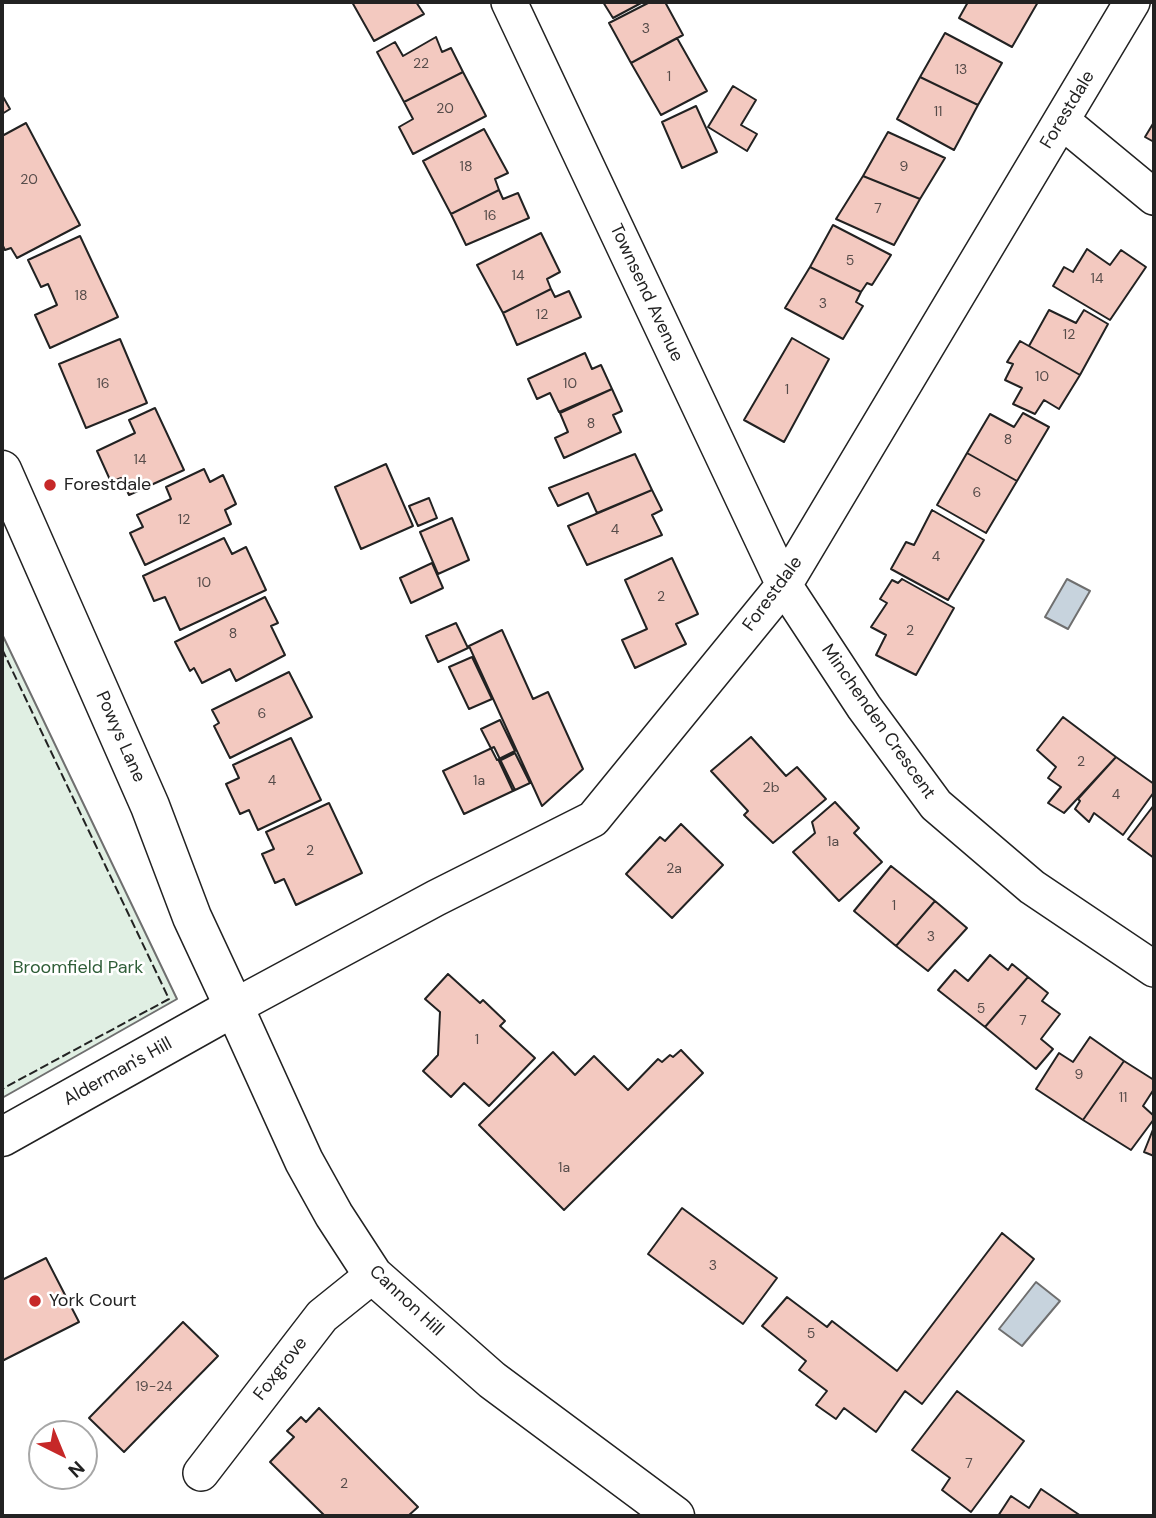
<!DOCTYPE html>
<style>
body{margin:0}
#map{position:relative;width:1156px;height:1518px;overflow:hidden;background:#fff;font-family:"DM Sans",sans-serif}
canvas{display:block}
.frame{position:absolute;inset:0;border:4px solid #222;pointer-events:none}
.north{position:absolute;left:28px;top:1420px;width:70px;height:70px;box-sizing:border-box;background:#fff;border:2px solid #a7a7a7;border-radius:50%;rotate:137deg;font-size:19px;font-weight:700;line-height:28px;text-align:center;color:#222}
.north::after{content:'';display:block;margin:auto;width:24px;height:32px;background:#c62828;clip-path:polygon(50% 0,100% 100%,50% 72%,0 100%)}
</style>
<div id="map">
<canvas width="1156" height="1518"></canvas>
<div class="frame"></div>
<div class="north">N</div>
</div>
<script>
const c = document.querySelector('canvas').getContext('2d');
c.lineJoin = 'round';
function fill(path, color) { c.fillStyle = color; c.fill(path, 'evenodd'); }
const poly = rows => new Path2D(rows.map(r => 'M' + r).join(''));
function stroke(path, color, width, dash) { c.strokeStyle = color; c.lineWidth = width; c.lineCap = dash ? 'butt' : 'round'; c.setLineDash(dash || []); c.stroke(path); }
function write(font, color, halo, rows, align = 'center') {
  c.font = font + ' "DM Sans",sans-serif'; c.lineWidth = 5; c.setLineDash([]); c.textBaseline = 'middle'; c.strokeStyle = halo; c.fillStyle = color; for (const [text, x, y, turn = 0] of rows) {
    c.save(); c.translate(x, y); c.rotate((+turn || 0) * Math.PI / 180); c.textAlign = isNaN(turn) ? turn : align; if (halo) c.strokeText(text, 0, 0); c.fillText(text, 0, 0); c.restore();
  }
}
const green = poly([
 [2,634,177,999,2,1098,2,634]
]);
fill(green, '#e0efe3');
stroke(green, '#6f6f6f', 2);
const water = poly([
 [1067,579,1090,591,1068,629,1045,617,1067,579],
 [1036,1282,1060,1301,1022,1346,999,1329,1036,1282]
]);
fill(water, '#c7d3dd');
stroke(water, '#6f6f6f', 2);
const building = poly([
 [352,2,416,2,424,14,374,41,352,2],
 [603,2,643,2,613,18,603,2],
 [650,2,665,2,683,35,631,63,609,23,650,2],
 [968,2,1038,2,1012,47,959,18,968,2],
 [945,33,1002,63,978,105,920,77,945,33],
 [436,37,442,52,451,48,463,72,404,102,377,52,395,42,403,56,436,37],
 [677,38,707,91,661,115,631,63,677,38],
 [463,72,486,116,413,154,399,127,413,119,404,102,463,72],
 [920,77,978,105,954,150,897,119,920,77],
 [733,86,756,100,741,125,757,134,747,151,708,127,733,86],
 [2,95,10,109,2,114,2,95],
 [696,106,717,152,682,168,662,122,696,106],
 [1154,122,1154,142,1145,137,1154,122],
 [26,123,80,225,17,258,11,248,5,250,2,244,2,136,26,123],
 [484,129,508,173,495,179,499,190,451,214,423,161,484,129],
 [888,132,945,158,920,199,863,176,888,132],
 [863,176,920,199,894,245,836,219,863,176],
 [499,190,503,199,518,193,529,218,466,245,451,214,499,190],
 [833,225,891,255,872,285,867,283,861,292,810,267,833,225],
 [541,233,560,272,547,279,551,289,503,313,477,265,541,233],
 [80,236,118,317,50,348,35,315,57,305,48,284,41,287,28,260,80,236],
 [1087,249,1110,265,1121,250,1146,267,1110,320,1053,286,1064,267,1073,272,1087,249],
 [810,267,861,292,856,302,863,306,843,339,785,308,810,267],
 [551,289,555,297,569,291,581,317,517,345,503,313,551,289],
 [1049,310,1076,323,1084,310,1108,324,1080,375,1029,346,1049,310],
 [792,338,829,359,784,442,744,420,792,338],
 [120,339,147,403,86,428,59,364,120,339],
 [1020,341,1080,375,1059,409,1044,400,1035,414,1013,404,1022,388,1005,380,1013,364,1007,362,1020,341],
 [585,353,592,369,601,365,612,389,559,412,550,393,537,399,528,379,585,353],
 [612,389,622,411,613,415,621,432,564,458,555,438,568,432,560,413,612,389],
 [155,408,184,470,129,495,121,478,111,482,97,451,135,433,129,420,155,408],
 [1023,413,1049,427,1017,481,967,453,990,414,1014,427,1023,413],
 [967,453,1017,481,986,533,937,505,967,453],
 [635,454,652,490,597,513,588,493,558,506,549,488,635,454],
 [386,464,413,526,361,549,335,487,386,464],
 [204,469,210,482,223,475,236,504,225,510,231,524,145,565,130,533,143,527,137,515,171,499,166,487,204,469],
 [652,490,662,510,652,515,662,535,587,565,568,526,652,490],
 [429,498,437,518,418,526,409,506,429,498],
 [932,510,984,540,948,600,891,569,906,542,914,545,932,510],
 [452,518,469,560,438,574,420,532,452,518],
 [224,538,232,554,246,547,266,590,180,630,165,597,154,601,143,576,224,538],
 [672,558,698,614,676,624,686,644,635,668,622,640,647,629,625,580,672,558],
 [432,563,443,588,411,603,400,578,432,563],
 [902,579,954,608,916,675,876,655,886,635,871,627,887,603,880,599,892,580,898,583,902,579],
 [265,597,278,623,271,626,285,655,236,681,230,669,202,683,194,668,190,671,175,642,265,597],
 [456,623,468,648,438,662,426,636,456,623],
 [502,630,533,699,548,692,583,769,542,806,469,646,502,630],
 [472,657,492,699,469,709,449,667,472,657],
 [289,672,312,717,230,758,214,726,219,723,212,710,289,672],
 [1063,717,1116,757,1064,813,1048,803,1061,787,1048,778,1056,767,1037,750,1063,717],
 [500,720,515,751,497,760,481,729,500,720],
 [751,737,786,776,797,767,826,799,773,843,744,815,748,811,711,771,751,737],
 [291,738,321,800,258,830,249,810,240,814,226,784,239,778,233,765,291,738],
 [494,747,515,790,464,814,443,771,494,747],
 [515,753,530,783,513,791,499,761,515,753],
 [1116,757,1154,784,1154,792,1123,835,1094,813,1089,822,1075,809,1080,801,1078,799,1116,757],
 [835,802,859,828,854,833,882,862,839,901,793,852,815,833,812,822,835,802],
 [329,803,362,873,296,905,284,879,275,883,262,854,274,849,266,832,329,803],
 [1154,805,1154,858,1128,839,1154,805],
 [681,824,723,865,672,918,626,874,660,837,665,841,681,824],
 [891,866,935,901,896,946,854,911,891,866],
 [935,901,967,928,928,971,896,946,935,901],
 [990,955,1008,970,1012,964,1028,977,985,1027,938,990,955,970,968,981,990,955],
 [448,974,480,1003,483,1000,505,1021,500,1026,535,1058,489,1106,464,1083,451,1097,423,1071,438,1055,440,1012,425,999,448,974],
 [1028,977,1048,993,1042,1001,1060,1014,1041,1039,1053,1049,1036,1069,985,1027,1028,977],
 [1090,1037,1124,1061,1083,1120,1036,1089,1059,1053,1073,1062,1090,1037],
 [681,1050,703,1073,564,1210,479,1125,553,1052,575,1075,594,1056,628,1090,658,1059,662,1062,670,1055,673,1057,681,1050],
 [1124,1061,1154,1080,1154,1089,1143,1106,1154,1116,1154,1119,1131,1150,1083,1120,1124,1061],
 [1154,1127,1154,1156,1144,1152,1154,1127],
 [682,1208,777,1278,743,1324,648,1254,682,1208],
 [1002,1233,1034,1259,922,1404,905,1391,876,1432,844,1408,836,1419,816,1405,827,1391,799,1370,806,1361,762,1326,787,1297,827,1327,832,1321,897,1371,1002,1233],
 [46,1258,79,1322,2,1361,2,1280,46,1258],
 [183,1322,218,1356,124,1452,89,1418,183,1322],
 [957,1391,1024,1441,971,1512,942,1490,950,1478,912,1450,957,1391],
 [319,1408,418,1507,408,1516,325,1516,270,1462,294,1437,287,1431,301,1417,306,1422,319,1408],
 [1041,1489,1081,1516,998,1516,1011,1496,1029,1508,1041,1489]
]);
fill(building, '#f3c9c0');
stroke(building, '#222', 2);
const minor = poly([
 [509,2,784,585,864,707,936,805,1032,887,1154,969],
 [1062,121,1154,197],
 [234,1007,436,898,593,819,784,585,1132,2],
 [201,1473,322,1316,373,1275]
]);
const secondary = poly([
 [2,470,150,806,192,917,234,1007]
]);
const primary = poly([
 [2,1137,234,1007,304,1161,334,1215,373,1275,492,1380,675,1516]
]);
stroke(minor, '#222', 38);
stroke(secondary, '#222', 41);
stroke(primary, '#222', 41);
stroke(minor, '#fff', 35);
stroke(secondary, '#fff', 38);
stroke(primary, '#fff', 38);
stroke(poly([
 [2,649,169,999,2,1089]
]), '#222', 2, [9, 3.5]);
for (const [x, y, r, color] of [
 [50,485,7,"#c62828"],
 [35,1301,7,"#c62828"]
]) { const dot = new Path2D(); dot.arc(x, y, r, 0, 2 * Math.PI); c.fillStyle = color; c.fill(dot); stroke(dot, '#fff', 2.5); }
write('14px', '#564c4a', null, [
 ["3",646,29],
 ["22",421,64],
 ["13",961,70],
 ["1",669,77],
 ["20",445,109],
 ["11",938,112],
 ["18",466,167],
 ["9",904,167],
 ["20",29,180],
 ["7",878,209],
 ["16",490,216],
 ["5",850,261],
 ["14",518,276],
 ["14",1097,279],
 ["18",81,296],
 ["3",823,304],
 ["12",542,315],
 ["12",1069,335],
 ["10",1042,377],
 ["16",103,384],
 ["10",570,384],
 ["1",787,390],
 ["8",591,424],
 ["8",1008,440],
 ["14",140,460],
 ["6",977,493],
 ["12",184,520],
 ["4",615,530],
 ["4",936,557],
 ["10",204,583],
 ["2",661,597],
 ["2",910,631],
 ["8",233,634],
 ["6",262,714],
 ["2",1081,762],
 ["4",272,781],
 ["1a",479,781],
 ["2b",771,788],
 ["4",1116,795],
 ["1a",833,842],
 ["2",310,851],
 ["2a",674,869],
 ["1",894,906],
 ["3",931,937],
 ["5",981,1009],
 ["7",1023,1021],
 ["1",477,1040],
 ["9",1079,1075],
 ["11",1123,1098],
 ["1a",564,1168],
 ["3",713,1266],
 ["5",811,1334],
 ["19-24",154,1387],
 ["7",969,1464],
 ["2",344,1484]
]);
write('18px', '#222', '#fff', [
 ["Forestdale",1068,110,-59],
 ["Townsend Avenue",646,293,65],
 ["Forestdale",773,594,-54],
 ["Minchenden Crescent",878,722,55],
 ["Powys Lane",120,737,66],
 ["Alderman's Hill",118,1072,-29],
 ["Cannon Hill",406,1301,43],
 ["Foxgrove",281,1369,-52]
]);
write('18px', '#222', '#fff', [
 ["Forestdale",64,485],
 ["York Court",49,1301]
], 'left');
write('18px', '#2f5e38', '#fff', [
 ["Broomfield Park",78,968]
]);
</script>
